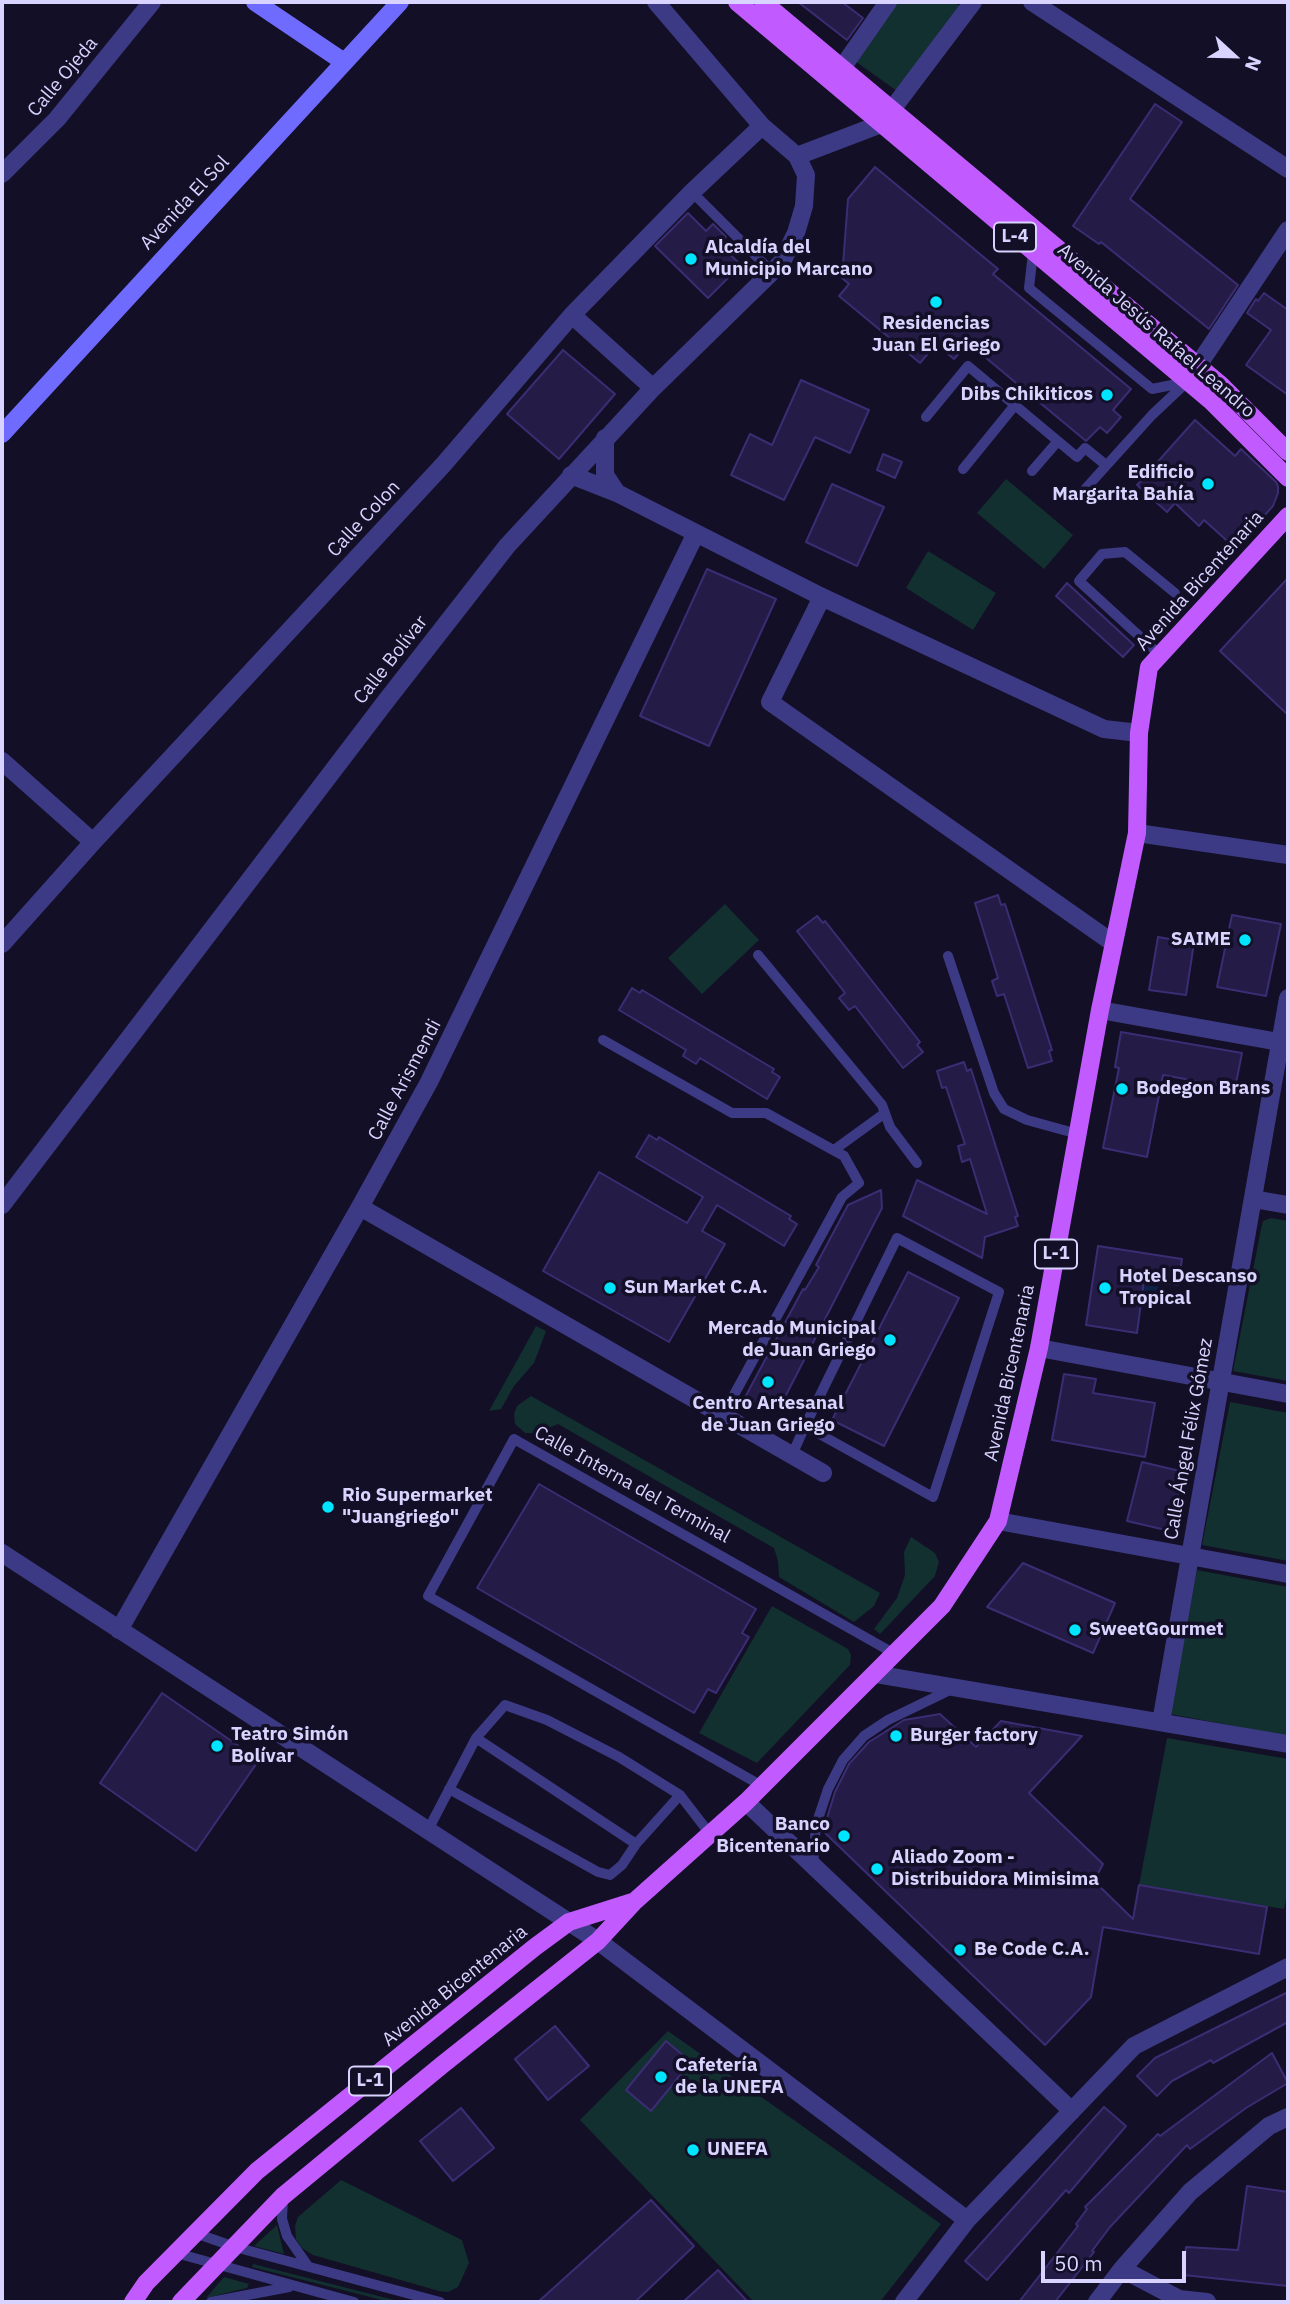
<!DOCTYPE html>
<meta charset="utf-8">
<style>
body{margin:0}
#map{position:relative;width:1290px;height:2304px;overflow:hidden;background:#130f26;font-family:"IBM Plex Sans",sans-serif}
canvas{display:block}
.frame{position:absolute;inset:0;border:4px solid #d9d4ff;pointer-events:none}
.north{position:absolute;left:1199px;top:21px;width:70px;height:70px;-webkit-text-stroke:5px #130f26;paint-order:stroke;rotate:112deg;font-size:19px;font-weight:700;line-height:28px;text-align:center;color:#d9d4ff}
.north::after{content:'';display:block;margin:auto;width:24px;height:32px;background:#d9d4ff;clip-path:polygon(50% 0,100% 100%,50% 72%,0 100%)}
.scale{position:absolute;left:1041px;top:2251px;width:145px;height:32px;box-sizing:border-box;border:4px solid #d9d4ff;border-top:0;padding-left:9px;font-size:21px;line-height:24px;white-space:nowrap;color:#d9d4ff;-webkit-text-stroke:5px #130f26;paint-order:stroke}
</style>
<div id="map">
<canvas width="1290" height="2304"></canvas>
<div class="frame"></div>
<div class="north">N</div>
<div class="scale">50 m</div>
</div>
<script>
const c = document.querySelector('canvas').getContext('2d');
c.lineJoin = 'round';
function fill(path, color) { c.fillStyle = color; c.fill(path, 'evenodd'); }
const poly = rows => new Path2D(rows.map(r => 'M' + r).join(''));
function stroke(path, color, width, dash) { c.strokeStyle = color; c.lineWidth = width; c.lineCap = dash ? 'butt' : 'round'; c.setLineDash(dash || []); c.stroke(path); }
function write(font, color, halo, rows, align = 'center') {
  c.font = font + ' "IBM Plex Sans",sans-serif'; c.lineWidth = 7; c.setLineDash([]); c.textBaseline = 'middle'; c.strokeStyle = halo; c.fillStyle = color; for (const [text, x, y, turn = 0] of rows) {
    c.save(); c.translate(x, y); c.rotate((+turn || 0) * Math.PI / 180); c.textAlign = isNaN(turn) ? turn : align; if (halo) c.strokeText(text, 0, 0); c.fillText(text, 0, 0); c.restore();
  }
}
fill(poly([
 [894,2,954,2,960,6,897,91,852,59],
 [1006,479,1073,535,1044,569,977,513],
 [928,551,996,593,973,630,906,588],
 [725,904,759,940,702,994,668,958],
 [1271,1218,1288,1221,1288,1381,1233,1371,1261,1229,1263,1221],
 [536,1326,546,1331,534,1363,514,1386,501,1409,489,1411],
 [531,1396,880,1593,874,1606,854,1622,779,1577,778,1561,774,1548,558,1424,537,1433,525,1433,515,1424,514,1414,517,1406],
 [1230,1402,1288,1413,1288,1561,1202,1545],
 [911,1537,935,1553,939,1562,935,1576,880,1634,874,1629,897,1598,905,1575,904,1552],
 [1197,1570,1288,1587,1288,1736,1170,1714],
 [772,1606,848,1649,851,1655,850,1665,757,1763,699,1733],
 [1167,1738,1288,1759,1288,1889,1284,1909,1139,1885],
 [668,2031,941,2224,880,2302,754,2302,580,2120],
 [341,2180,462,2240,469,2263,458,2287,448,2292,439,2291,313,2255,302,2248,296,2239,295,2226,298,2217],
 [277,2225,284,2254,254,2246],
 [253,2264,402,2302,390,2302,252,2267],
 [224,2277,249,2284,247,2288,206,2298]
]), '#12302f');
fill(poly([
 [1140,1285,1164,1287,1162,1305,1138,1302]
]), '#0c2248');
const building = poly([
 [798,2,842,2,863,18,847,40,798,2],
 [1155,104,1182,122,1130,199,1238,285,1209,329,1101,242,1099,244,1073,226,1155,104],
 [875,167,998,269,993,274,1131,389,1113,410,1121,417,1107,433,1100,427,1086,441,968,343,954,359,936,344,920,363,839,296,849,284,842,278,848,199,875,167],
 [688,213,706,231,713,224,726,237,719,244,741,265,708,298,655,246,688,213],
 [1264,293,1288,310,1288,395,1246,365,1271,330,1247,313,1256,299,1258,301,1264,293],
 [563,350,615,394,559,459,507,414,563,350],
 [801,380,869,410,850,453,815,437,784,500,731,475,750,434,772,445,801,380],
 [1195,420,1235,456,1241,449,1276,482,1278,486,1278,493,1273,506,1235,548,1204,520,1199,526,1175,503,1167,512,1137,485,1195,420],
 [883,454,902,462,895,478,877,470,883,454],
 [832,484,884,507,857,566,806,542,832,484],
 [707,569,776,599,709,746,640,716,707,569],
 [1288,578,1288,715,1220,651,1288,578],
 [1067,583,1134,645,1123,657,1056,596,1067,583],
 [998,895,1001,905,1005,904,1052,1050,1049,1051,1052,1061,1028,1068,1004,994,997,996,992,981,998,978,975,903,998,895],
 [1232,915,1281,924,1266,996,1217,987,1232,915],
 [817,916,823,923,825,921,920,1042,917,1045,923,1052,903,1068,855,1006,849,1010,839,998,845,993,797,931,817,916],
 [1158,937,1194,943,1186,995,1149,990,1158,937],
 [632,988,640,993,642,990,774,1069,772,1072,780,1077,767,1099,700,1058,696,1064,683,1056,686,1050,619,1010,632,988],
 [1121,1032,1242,1053,1235,1088,1163,1075,1147,1157,1103,1148,1119,1068,1115,1067,1121,1032],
 [964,1062,967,1071,971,1069,1018,1216,1015,1217,1018,1226,985,1237,982,1258,903,1216,917,1180,987,1214,970,1159,962,1162,958,1146,965,1144,946,1087,942,1088,937,1071,964,1062],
 [649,1135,657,1140,659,1137,791,1216,789,1219,797,1224,784,1246,717,1205,702,1231,725,1244,669,1342,543,1271,599,1172,687,1223,703,1197,636,1157,649,1135],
 [881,1190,882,1208,783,1401,773,1408,759,1407,742,1403,803,1289,805,1290,819,1267,816,1265,848,1205,881,1190],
 [1098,1246,1182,1259,1178,1285,1144,1280,1137,1333,1086,1325,1098,1246],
 [908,1272,959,1298,884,1446,832,1420,908,1272],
 [1064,1374,1096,1379,1093,1393,1155,1403,1145,1457,1052,1440,1064,1374],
 [1142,1462,1184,1472,1170,1531,1127,1521,1142,1462],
 [539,1484,756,1609,742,1633,749,1637,716,1693,708,1689,694,1713,477,1588,539,1484],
 [1023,1563,1115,1603,1093,1653,987,1607,1023,1563],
 [162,1693,259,1760,196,1851,100,1783,162,1693],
 [940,1714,976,1747,1001,1721,1082,1736,1029,1793,1103,1864,1094,1881,1133,1919,1139,1885,1267,1907,1259,1954,1103,1927,1091,1997,1045,2045,823,1831,835,1792,849,1764,869,1742,904,1720,940,1714],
 [1288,1992,1288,2022,1213,2063,1211,2060,1172,2081,1157,2096,1137,2076,1155,2058,1288,1992],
 [555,2026,589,2066,548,2100,515,2059,555,2026],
 [666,2041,691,2062,651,2111,626,2090,666,2041],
 [1272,2053,1288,2083,1246,2108,1190,2149,1187,2145,1110,2227,1092,2251,1094,2252,1055,2302,1019,2302,1078,2226,1076,2224,1087,2209,1085,2207,1158,2134,1160,2136,1272,2053],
 [1104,2107,1126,2126,1069,2193,1066,2190,987,2280,965,2261,1104,2107],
 [461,2108,494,2148,453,2181,420,2141,461,2108],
 [1247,2186,1288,2192,1288,2286,1183,2275,1186,2247,1238,2250,1247,2186],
 [651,2200,694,2246,635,2302,538,2302,651,2200],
 [718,2270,748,2302,683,2302,718,2270]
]);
fill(building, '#241b47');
stroke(building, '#3b2d73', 2);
stroke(poly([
 [692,192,772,272],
 [1033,253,1029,288,1152,389,1187,382],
 [926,417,968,366,1077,457,1085,448,1106,465],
 [963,469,1015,405],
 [1032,471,1058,441],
 [1077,498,1152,415,1187,382],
 [1160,655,1079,581,1102,554,1125,552,1175,593],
 [758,955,882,1105,890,1127,917,1163],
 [948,956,994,1093,1004,1109,1027,1120,1078,1134],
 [603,1040,732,1113,766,1113,844,1156,859,1183,842,1197,723,1415],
 [834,1150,885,1113],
 [792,1455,805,1426,897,1238,999,1292,933,1497,805,1426],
 [476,1738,636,1844,680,1795],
 [762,1786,428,1596,514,1439,895,1654],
 [449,1789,598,1872,610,1875,622,1865,636,1844],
 [428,1830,476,1738,505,1705,547,1720,619,1757,680,1795,710,1834],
 [813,1865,816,1825,828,1789,843,1760,864,1736,888,1720,954,1688],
 [283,2197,282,2219,287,2236,308,2266],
 [195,2233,235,2247,440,2302],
 [176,2253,354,2302],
 [211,2302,289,2287]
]), '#3d3a85', 10);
stroke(poly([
 [1032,2,1288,169],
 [842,68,888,2],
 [797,156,881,124,973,2],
 [2,174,57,119,152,2],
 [572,315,653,388],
 [1191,376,1288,230],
 [605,438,605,475,617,493],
 [571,475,617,493,822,597,1104,729,1139,733],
 [822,597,770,702,1113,943],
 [2,761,93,842],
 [1137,833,1288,855],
 [2,944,93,842,443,465,572,315,692,192,762,126],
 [1100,1010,1279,1042],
 [1253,1199,1288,1205],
 [2,1205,386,701,507,546,653,388,782,262,796,233,804,206,806,175,797,156,762,126,656,2],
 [360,1207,823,1473],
 [1039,1348,1288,1394],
 [998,1521,1288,1574],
 [2,1553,598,1941,967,2220],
 [119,1630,360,1207,429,1082,696,533],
 [875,1674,1288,1744],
 [1161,1722,1288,998],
 [746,1802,1072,2111],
 [1122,2269,1179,2299,1207,2302],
 [904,2302,967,2220,1134,2046,1288,1967],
 [1097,2302,1122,2269,1190,2192,1269,2126,1288,2117]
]), '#3d3a85', 18);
stroke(poly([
 [255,2,344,62],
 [2,434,400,2]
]), '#6f6bff', 18);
stroke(poly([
 [737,2,1210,400,1288,478],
 [763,2,1222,386,1288,452],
 [133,2302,146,2283,257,2171,535,1947,569,1922,632,1902],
 [181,2302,283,2196,442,2065,598,1941,635,1901,746,1802,942,1606,998,1521,1039,1348,1100,1010,1137,833,1139,733,1149,667,1288,516]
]), '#c25bff', 18);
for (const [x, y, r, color] of [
 [691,259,7,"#00e5ff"],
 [936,302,7,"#00e5ff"],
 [1107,395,7,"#00e5ff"],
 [1208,484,7,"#00e5ff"],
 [1245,940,7,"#00e5ff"],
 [1122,1089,7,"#00e5ff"],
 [610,1288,7,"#00e5ff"],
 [1105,1288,7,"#00e5ff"],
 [890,1340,7,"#00e5ff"],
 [768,1382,7,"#00e5ff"],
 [328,1507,7,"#00e5ff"],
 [1075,1630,7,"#00e5ff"],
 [896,1736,7,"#00e5ff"],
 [217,1746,7,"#00e5ff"],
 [844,1836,7,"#00e5ff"],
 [877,1869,7,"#00e5ff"],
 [960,1950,7,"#00e5ff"],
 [661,2077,7,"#00e5ff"],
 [693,2150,7,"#00e5ff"]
]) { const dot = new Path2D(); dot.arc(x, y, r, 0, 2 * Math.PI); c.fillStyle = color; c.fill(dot); stroke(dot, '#130f26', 2.5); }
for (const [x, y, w] of [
 [1015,237,42],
 [1056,1254,42],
 [370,2081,42]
]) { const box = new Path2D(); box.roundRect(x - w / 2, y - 14.5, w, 29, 5); c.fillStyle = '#130f26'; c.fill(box); stroke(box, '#d9d4ff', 2); }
write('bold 18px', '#d9d4ff', null, [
 ["L-4",1015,237],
 ["L-1",1056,1254],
 ["L-1",370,2081]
]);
write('19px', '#d9d4ff', '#130f26', [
 ["Calle Ojeda",63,77,-50],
 ["Avenida El Sol",185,203,-47],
 ["Avenida Jesús Rafael Leandro",1156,331,41],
 ["Calle Colon",364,519,-47],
 ["Avenida Bicentenaria",1200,581,-48],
 ["Calle Bolívar",391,660,-52],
 ["Calle Arismendi",405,1080,-62],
 ["Avenida Bicentenaria",1010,1373,-78],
 ["Calle Ángel Félix Gómez",1189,1439,-80],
 ["Calle Interna del Terminal",632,1485,29],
 ["Avenida Bicentenaria",455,1986,-39]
]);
write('bold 19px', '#d9d4ff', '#130f26', [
 ["Alcaldía del",705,248],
 ["Municipio Marcano",705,270],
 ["Residencias",936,324,"center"],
 ["Juan El Griego",936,346,"center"],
 ["Dibs Chikiticos",1093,395,"right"],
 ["Edificio",1194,473,"right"],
 ["Margarita Bahía",1194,495,"right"],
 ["SAIME",1231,940,"right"],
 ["Bodegon Brans",1136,1089],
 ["Hotel Descanso",1119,1277],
 ["Tropical",1119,1299],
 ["Sun Market C.A.",624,1288],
 ["Mercado Municipal",876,1329,"right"],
 ["de Juan Griego",876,1351,"right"],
 ["Centro Artesanal",768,1404,"center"],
 ["de Juan Griego",768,1426,"center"],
 ["Rio Supermarket",342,1496],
 ["\"Juangriego\"",342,1518],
 ["SweetGourmet",1089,1630],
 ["Teatro Simón",231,1735],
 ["Bolívar",231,1757],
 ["Burger factory",910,1736],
 ["Banco",830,1825,"right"],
 ["Bicentenario",830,1847,"right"],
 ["Aliado Zoom -",891,1858],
 ["Distribuidora Mimisima",891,1880],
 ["Be Code C.A.",974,1950],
 ["Cafetería",675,2066],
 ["de la UNEFA",675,2088],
 ["UNEFA",707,2150]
], 'left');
</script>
